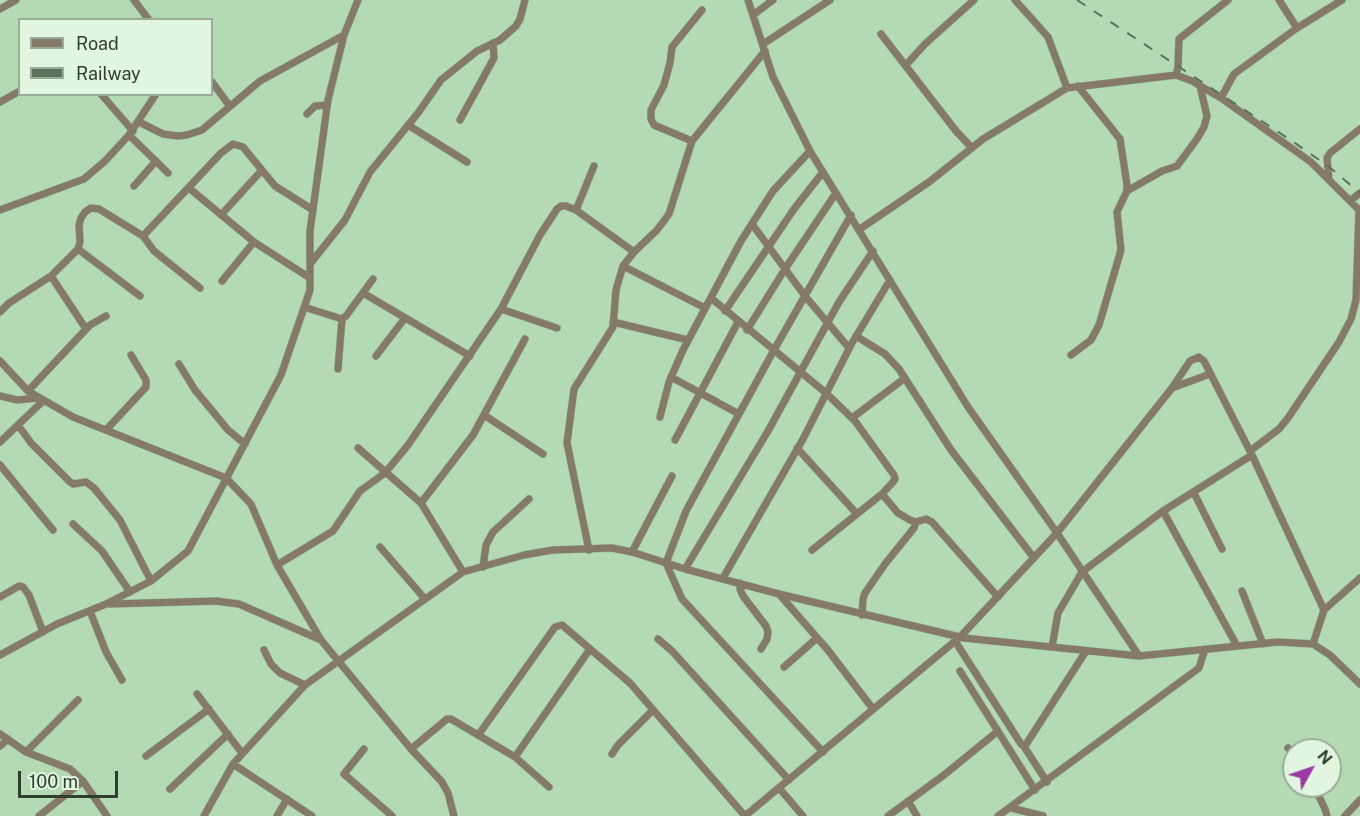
<!DOCTYPE html>
<style>
body{margin:0}
#map{position:relative;width:1360px;height:816px;overflow:hidden;background:#b3dab3;font-family:"Public Sans",sans-serif}
canvas{display:block}
.legend{position:absolute;left:18px;top:18px;width:195px;height:78px;box-sizing:border-box;background:#e1f5e1;border:2px solid #99ac99;margin:0;padding:8px 10px;list-style:none;font-size:18px;color:#2e3e2e}
.legend li{display:flex;align-items:center;gap:12px;height:30px}
.legend b{width:30px;border:2px solid #99ac99}
.north{position:absolute;left:1282px;top:738px;width:60px;height:60px;box-sizing:border-box;background:#e1f5e1;border:2px solid #99ac99;border-radius:50%;rotate:50deg;font-size:16px;font-weight:700;line-height:24px;text-align:center;color:#2e3e2e}
.north::after{content:'';display:block;margin:auto;width:21px;height:27px;background:#9a3aa2;clip-path:polygon(50% 0,100% 100%,50% 72%,0 100%)}
.scale{position:absolute;left:18px;top:771px;width:100px;height:27px;box-sizing:border-box;border:3px solid #2e3e2e;border-top:0;padding-left:8px;font-size:18px;line-height:21px;white-space:nowrap;color:#2e3e2e;-webkit-text-stroke:4px #e1f5e1;paint-order:stroke}
</style>
<div id="map">
<canvas width="1360" height="816"></canvas>
<ul class="legend">
<li><b style="height:8px;background:#847a67"></b>Road</li>
<li><b style="height:8px;background:#5b735b"></b>Railway</li>
</ul>
<div class="north">N</div>
<div class="scale">100 m</div>
</div>
<script>
const c = document.querySelector('canvas').getContext('2d');
c.lineJoin = 'round';
const poly = rows => new Path2D(rows.map(r => 'M' + r).join(''));
function stroke(path, color, width, dash) { c.strokeStyle = color; c.lineWidth = width; c.lineCap = dash ? 'butt' : 'round'; c.setLineDash(dash || []); c.stroke(path); }
const minor = poly([
 [134,0,149,20],
 [748,0,773,77,810,151,968,407,1057,533,1139,656],
 [1015,0,1048,37,1067,88],
 [1279,0,1297,28,1342,0],
 [0,9,16,0],
 [753,15,773,0],
 [881,34,956,131,972,148],
 [763,44,830,0],
 [906,65,925,44,974,0],
 [1176,75,1178,67,1179,39,1228,0],
 [212,82,229,105],
 [101,94,133,131],
 [1221,98,1234,74,1297,28],
 [0,102,20,91],
 [307,114,315,106,327,105],
 [460,120,494,58,493,43],
 [139,122,163,134,178,136,187,135,202,130,260,81,344,35],
 [408,125,467,162],
 [129,135,168,173],
 [692,141,654,125,651,119,651,110,664,85,670,63,672,47,702,10],
 [1329,180,1327,158,1330,153,1360,129],
 [134,186,156,161],
 [189,188,254,242,310,278],
 [1127,191,1162,171,1177,166,1197,139,1204,127,1207,116,1200,86],
 [1351,200,1360,193],
 [0,210,84,179,105,161,129,135,156,94],
 [576,210,634,252],
 [221,215,262,170],
 [752,224,805,296,849,348],
 [860,229,929,182,983,139,1067,88,1176,75,1192,81,1221,98,1311,162,1360,211],
 [143,236,221,153,233,144,243,147,275,186,313,210],
 [78,249,140,296],
 [310,264,345,220,370,172,418,113,441,80,477,51,500,40,516,26,520,19,525,0],
 [623,266,705,308],
 [51,276,86,329],
 [222,281,254,242],
 [363,293,470,356],
 [711,298,826,393,855,421,894,475,895,479,893,482,882,494,812,550],
 [304,307,342,319,346,316,373,279],
 [501,309,557,328],
 [725,311,794,209,823,172],
 [0,312,9,303,51,276,78,249,80,242,79,225,81,218,85,212,91,208,99,209,143,236,154,251,200,288],
 [613,322,688,340],
 [747,330,785,269,836,193],
 [856,336,885,354,899,369,951,450,1034,558],
 [1071,355,1091,340,1099,325,1121,250,1117,212,1127,191,1127,185,1120,139,1078,86],
 [376,356,405,318],
 [0,361,28,391,73,417,226,478,251,504,277,565,321,640,411,749,442,782,448,793,454,816],
 [179,364,195,390,228,430,245,444],
 [338,369,342,319],
 [671,377,739,414],
 [1172,388,1210,374],
 [28,391,90,325,106,316],
 [0,396,17,400,38,398],
 [484,415,543,454],
 [660,417,669,382,683,350,741,241,773,191,810,151],
 [852,418,905,378],
 [18,425,31,443,69,481,73,484,86,482,94,488,120,520,151,581],
 [106,430,146,387,146,380,131,355],
 [675,440,738,322],
 [0,442,43,401],
 [358,448,421,503,463,572],
 [797,448,857,514],
 [1250,451,1279,429,1288,418,1339,342,1351,319,1356,300,1359,209],
 [0,465,53,530],
 [1194,493,1222,549],
 [882,494,898,513,910,520,916,522,926,519,932,522,998,597],
 [421,503,473,435,525,339],
 [1163,511,1237,646],
 [73,524,102,551,130,592],
 [380,547,425,599],
 [589,550,567,443,574,389,613,327,616,290,623,266,634,252,657,230,669,214,692,141,765,51],
 [632,552,672,476],
 [277,565,333,531,360,491,385,473,408,445,501,309,540,235,557,209,561,206,566,206,576,210,594,166],
 [483,567,486,545,493,532,529,499],
 [685,569,768,431,839,302,873,251],
 [723,578,803,439,852,343,890,280],
 [740,583,740,589,743,596,766,626,768,632,767,639,761,649],
 [1242,591,1263,644],
 [779,594,827,649,873,709],
 [0,597,19,586,23,587,29,595,43,632],
 [110,604,216,601,239,604,321,640],
 [90,611,106,652,122,680],
 [862,615,863,599,865,593,885,564,914,528,916,522],
 [658,639,672,651,789,780],
 [955,641,1021,744,1025,746,1086,651],
 [1313,644,1324,610,1360,578],
 [1052,647,1058,613,1082,572,1163,511,1252,455],
 [264,650,271,664,280,673,305,685],
 [0,655,57,624,106,604,151,581,188,551,281,375,310,290,310,231,328,100,344,35,358,0],
 [784,667,817,638],
 [960,671,1035,790],
 [197,694,242,753],
 [0,734,26,752,70,769,83,781,107,816],
 [479,734,555,627,562,625,630,683,745,816],
 [1023,745,1047,782],
 [0,746,8,739],
 [1288,748,1294,754],
 [364,749,344,774,392,816],
 [411,749,447,719,451,719,515,757,549,787],
 [26,752,78,700],
 [823,752,682,599,666,563,686,511,774,350,851,215],
 [612,754,618,745,652,711],
 [146,756,209,709],
 [515,757,590,649],
 [233,764,312,816],
 [1314,786,1325,809,1327,816],
 [779,788,803,816],
 [170,789,228,734],
 [908,801,917,816],
 [1011,808,1043,816],
 [39,816,83,781],
 [204,816,233,764,305,685,463,572,524,555,553,550,612,548,632,552,685,569,779,594,964,638,1139,656,1278,642,1313,644,1330,655,1360,684],
 [277,816,287,799],
 [745,816,960,637,1057,533,1172,388,1190,361,1199,357,1204,361,1252,455,1324,610],
 [888,816,944,775,998,731],
 [998,816,1199,668,1205,649],
 [1345,816,1360,800]
]);
stroke(minor, '#96b896', 8);
stroke(minor, '#847a67', 7);
stroke(poly([
 [1077,0,1292,141,1328,166,1360,193]
]), '#5b735b', 2, [10, 10]);
</script>
